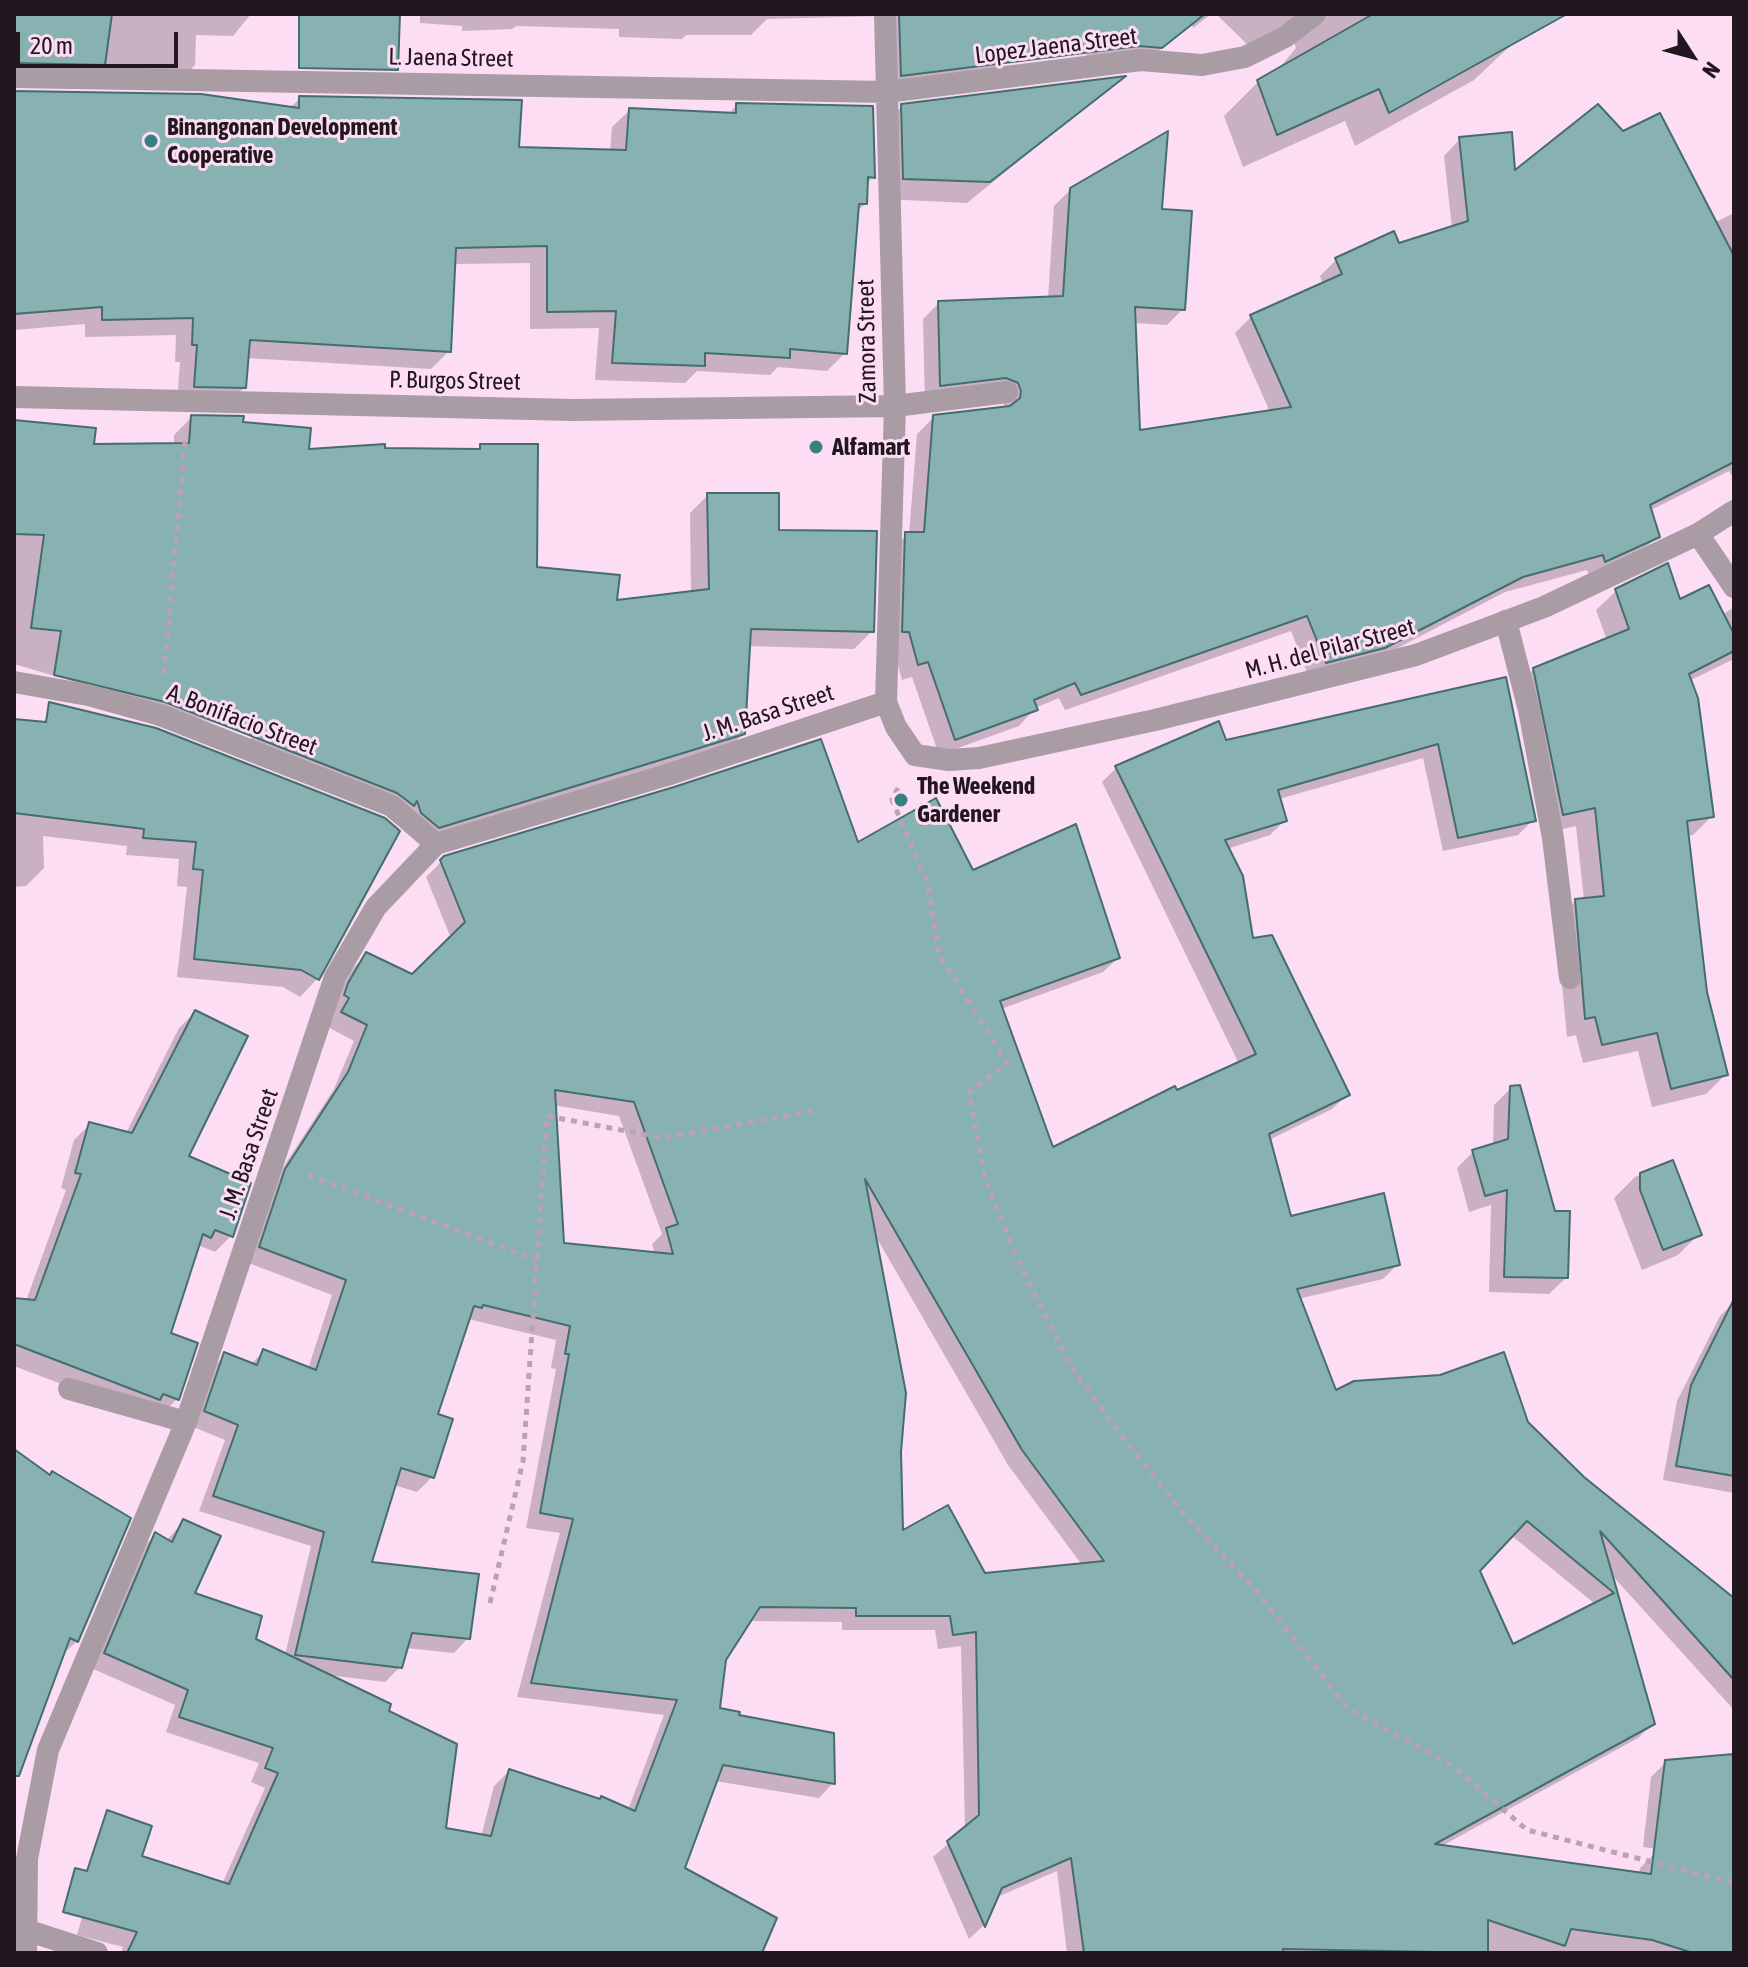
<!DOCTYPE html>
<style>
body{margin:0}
#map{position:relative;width:1748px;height:1967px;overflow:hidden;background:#fcddf4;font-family:"Asap Condensed",sans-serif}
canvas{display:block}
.frame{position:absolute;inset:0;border:16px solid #22171f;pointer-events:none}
.north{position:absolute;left:1652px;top:16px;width:80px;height:80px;-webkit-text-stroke:6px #fcddf4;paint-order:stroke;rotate:126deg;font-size:22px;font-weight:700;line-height:32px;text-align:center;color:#22171f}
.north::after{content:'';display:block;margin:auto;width:28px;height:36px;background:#22171f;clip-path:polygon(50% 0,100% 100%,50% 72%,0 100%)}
.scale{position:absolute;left:16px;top:32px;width:162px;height:36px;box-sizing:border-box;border:4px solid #22171f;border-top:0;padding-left:10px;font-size:24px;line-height:28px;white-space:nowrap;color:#22171f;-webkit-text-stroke:6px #fcddf4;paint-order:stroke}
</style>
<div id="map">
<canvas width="1748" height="1967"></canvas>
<div class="frame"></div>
<div class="north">N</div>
<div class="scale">20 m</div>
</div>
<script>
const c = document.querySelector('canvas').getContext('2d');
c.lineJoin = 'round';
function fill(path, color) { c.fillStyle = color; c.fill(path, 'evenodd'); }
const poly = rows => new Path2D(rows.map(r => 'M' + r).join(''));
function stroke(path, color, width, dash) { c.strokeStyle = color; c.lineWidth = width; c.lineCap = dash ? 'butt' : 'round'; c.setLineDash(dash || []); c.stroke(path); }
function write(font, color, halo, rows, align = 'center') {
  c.font = font + ' "Asap Condensed",sans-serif'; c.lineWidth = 6; c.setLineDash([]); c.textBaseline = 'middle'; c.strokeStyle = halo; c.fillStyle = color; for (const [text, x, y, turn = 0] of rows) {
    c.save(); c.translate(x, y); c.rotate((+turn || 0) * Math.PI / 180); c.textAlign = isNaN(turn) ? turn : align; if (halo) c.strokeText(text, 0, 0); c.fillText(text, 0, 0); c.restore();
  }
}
fill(poly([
 [14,14,251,14,233,36,196,35,195,65,177,83,14,80],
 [420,14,1049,14,987,81,882,94,880,16,767,19,751,35,686,35,682,39,619,37,619,29,516,26,512,29,462,31,462,26,420,23],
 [1133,14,1175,14,1173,36,1152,58,1066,73],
 [1188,14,1211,14,1193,28],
 [1216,14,1544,14,1474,80,1355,146,1345,121,1243,167,1224,116,1258,82,1276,72,1296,48,1292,38,1253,50],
 [1120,79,967,203,883,199,881,127,902,106],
 [14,91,289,109,300,98,517,148,610,152,612,127,630,110,727,115,737,105,873,177,866,184,865,204,856,212,845,353,827,371,778,367,770,375,697,371,685,383,595,380,599,328,530,329,530,263,453,264,449,351,431,369,246,358,244,388,226,405,177,404,180,362,175,362,176,335,85,337,85,324,14,330],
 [1460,139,1514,174,1714,223,1734,213,1734,479,1729,471,1649,511,1658,536,1641,552,1589,577,1587,570,1505,592,1367,664,1309,678,1291,631,1065,710,1059,698,1035,708,1019,726,939,755,912,677,902,680,893,648,890,550,909,534,917,434,934,417,1005,408,1002,399,925,402,923,319,939,303,1048,298,1054,206,1071,189,1160,211,1183,309,1167,325,1134,323,1138,433,1270,412,1235,333,1251,317,1323,285,1320,276,1336,260,1452,228,1444,156],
 [192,417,241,424,307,451,476,451,481,446,535,569,615,602,691,593,690,513,708,495,777,532,872,631,854,649,748,646,743,734,725,752,421,845,379,810,247,758,252,734,14,664,14,419,92,446,174,445,174,435],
 [1616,591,1722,615,1734,607,1734,659,1689,681,1712,816,1693,835,1687,836,1705,993,1726,1074,1706,1094,1652,1107,1638,1051,1583,1063,1576,1035,1567,1037,1556,921,1575,901,1584,900,1576,826,1544,833,1514,689,1534,669,1607,640,1596,610],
 [1504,679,1533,820,1518,835,1443,851,1423,758,1279,799,1285,820,1270,835,1227,849,1251,940,1347,1095,1332,1109,1269,1140,1289,1218,1398,1264,1383,1279,1298,1299,1334,1393,1526,1423,1583,1478,1734,1601,1734,1710,1610,1573,1653,1723,1638,1738,1440,1847,1639,1874,1640,1868,1654,1854,1734,1889,1734,1953,1420,1953,1407,1746,1367,1946,1361,1953,1067,1953,1057,1871,995,1898,983,1926,969,1939,933,1857,965,1829,961,1646,938,1649,935,1630,842,1630,842,1622,748,1621,724,1660,718,1710,737,1717,833,1783,819,1798,715,1781,682,1869,758,1953,121,1953,123,1947,77,1935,97,1863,222,1884,265,1788,251,1782,259,1763,166,1732,175,1705,91,1668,141,1549,155,1535,166,1541,183,1522,192,1594,253,1640,285,1655,311,1546,199,1511,225,1440,191,1426,210,1370,225,1355,251,1364,264,1351,308,1369,332,1295,246,1262,271,1186,334,1089,354,1041,328,1027,335,1013,330,1010,352,969,367,954,412,976,451,938,426,877,445,858,857,845,973,872,1118,958,1103,972,1001,1009,1051,1150,1239,1064,1102,782,1117,767],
 [559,1106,619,1116,662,1234,652,1244,655,1254,562,1245,554,1108],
 [875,1235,1008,1465,1082,1565,984,1575,902,1533],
 [468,1319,556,1340,551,1368,556,1369,526,1528,560,1533,517,1697,664,1715,628,1810,509,1771,494,1786,481,1837,443,1829,387,1712,328,1675,385,1682,400,1667,406,1648,454,1653,468,1638,370,1564,394,1485,417,1492,432,1477,450,1420,436,1415],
 [1511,1535,1595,1604,1512,1647,1478,1570],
 [14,721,397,831,317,979,300,997,283,987,177,977,187,887,177,886,179,859,126,855,127,846,43,836,44,868,26,886,14,887],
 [195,1012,187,1157,231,1236,215,1252,200,1246,196,1251,168,1334,177,1399,161,1415,143,1415,14,1366,14,1301,26,1301,66,1190,61,1188,74,1140,90,1124,126,1133,179,1028],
 [1511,1088,1566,1278,1549,1294,1489,1292,1491,1205,1469,1212,1457,1168,1473,1152,1493,1146,1494,1105],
 [1672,1162,1699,1234,1678,1255,1642,1270,1614,1198,1635,1177],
 [1734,1302,1734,1493,1663,1480,1677,1401,1720,1316],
 [14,1451,77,1641,61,1656,14,1771],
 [1734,1756,1734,1860,1643,1847,1651,1777,1666,1762]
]), '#0003');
const building = poly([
 [14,14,112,14,105,65,14,63,14,14],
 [299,14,400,14,398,70,299,68,299,14],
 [899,14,1205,14,1162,48,1139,46,901,76,899,14],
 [1373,14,1567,14,1389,113,1379,89,1277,135,1257,80,1373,14],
 [1126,76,990,182,903,179,901,104,1126,76],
 [14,91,201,94,299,108,299,96,522,100,519,147,626,150,629,108,736,113,736,103,873,106,875,178,868,177,867,204,859,204,847,354,790,349,790,358,705,353,705,366,612,363,616,311,547,312,547,246,456,248,451,352,250,340,246,388,194,387,197,345,192,345,193,318,102,320,102,307,14,314,14,91],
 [1598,104,1623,131,1660,113,1734,256,1734,462,1650,505,1660,537,1605,562,1603,555,1523,577,1385,648,1326,663,1307,616,1081,695,1075,683,1034,700,1038,710,955,740,928,662,918,665,909,632,902,632,905,532,924,532,933,415,1010,406,1020,398,1021,391,1018,383,1006,378,940,386,938,301,1063,296,1070,188,1168,131,1162,209,1192,211,1185,310,1135,307,1140,430,1291,407,1250,315,1342,274,1335,258,1394,231,1399,243,1468,221,1459,137,1512,132,1515,170,1598,104],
 [191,415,244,416,243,422,311,428,309,449,385,444,385,448,480,449,480,444,538,444,537,567,620,575,617,600,709,589,707,493,779,493,779,530,877,531,874,632,751,629,745,734,439,828,421,813,417,801,414,806,397,793,165,702,54,675,61,631,31,628,44,535,14,534,14,420,96,428,94,444,189,443,191,415],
 [1668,563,1680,599,1709,585,1734,634,1734,651,1689,674,1698,698,1714,817,1687,821,1707,992,1728,1075,1671,1089,1657,1033,1602,1045,1595,1017,1585,1019,1575,899,1604,896,1595,808,1563,815,1533,668,1629,629,1615,589,1668,563],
 [1506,677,1536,821,1458,838,1438,744,1278,790,1287,821,1225,840,1243,876,1253,938,1272,935,1350,1095,1269,1134,1291,1216,1384,1193,1400,1265,1297,1289,1336,1390,1354,1381,1440,1375,1504,1352,1528,1422,1584,1477,1734,1598,1734,1680,1600,1531,1655,1724,1435,1844,1651,1874,1665,1760,1734,1754,1734,1953,1693,1953,1652,1940,1571,1929,1565,1946,1488,1920,1488,1953,1283,1949,1283,1953,1084,1953,1071,1858,1002,1888,985,1927,947,1841,979,1815,976,1632,953,1635,950,1616,856,1616,856,1608,760,1607,726,1660,720,1708,740,1712,739,1715,834,1733,835,1784,723,1765,685,1868,777,1918,762,1953,127,1953,137,1932,63,1912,75,1868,87,1871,107,1810,152,1826,142,1856,229,1884,278,1773,265,1768,273,1748,179,1717,188,1690,104,1653,155,1532,172,1542,183,1519,221,1536,195,1593,262,1616,256,1639,391,1704,389,1711,457,1744,446,1828,491,1836,509,1769,600,1799,601,1796,635,1811,677,1700,531,1683,573,1519,540,1513,569,1354,565,1354,570,1326,483,1305,482,1308,474,1306,438,1414,453,1419,434,1478,401,1468,372,1562,479,1574,470,1639,412,1633,402,1668,295,1655,324,1532,213,1496,238,1425,204,1411,224,1352,257,1365,263,1349,316,1370,346,1280,259,1247,285,1169,348,1072,367,1025,341,1012,349,998,344,995,348,983,366,952,412,974,465,922,440,860,444,856,674,787,821,739,858,842,936,798,973,870,1076,824,1120,958,1000,1001,1053,1147,1175,1086,1177,1090,1256,1054,1115,766,1219,721,1226,740,1506,677],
 [555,1090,634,1102,678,1224,666,1228,673,1254,564,1243,555,1090],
 [865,1179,1022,1450,1104,1561,985,1573,948,1505,903,1530,901,1452,906,1393,865,1179],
 [1527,1521,1614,1593,1513,1644,1480,1571,1527,1521],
 [49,702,156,728,385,818,400,831,319,980,301,970,194,959,203,870,193,869,196,842,143,838,144,829,14,813,14,719,46,722,49,702],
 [195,1010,248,1036,189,1156,251,1183,233,1237,215,1230,211,1238,203,1234,171,1333,198,1343,179,1400,163,1394,160,1400,14,1344,14,1298,35,1300,81,1174,75,1173,89,1122,132,1133,195,1010],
 [1520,1085,1555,1211,1570,1211,1568,1278,1504,1277,1507,1190,1485,1196,1472,1150,1508,1139,1510,1086,1520,1085],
 [1673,1160,1702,1235,1663,1250,1640,1190,1640,1173,1673,1160],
 [1734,1299,1734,1476,1676,1466,1691,1385,1734,1299],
 [14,1449,50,1475,52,1471,131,1518,78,1642,70,1638,19,1776,14,1776,14,1449]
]);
fill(building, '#88b1b2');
stroke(building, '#456d6e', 2);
stroke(poly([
 [164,674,185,441],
 [898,788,892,800,928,884,939,954,1007,1063,969,1092,985,1179,1021,1267,1071,1367,1118,1431,1188,1519,1256,1590,1347,1708,1453,1766,1527,1830,1734,1883],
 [308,1175,537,1260],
 [490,1603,523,1461,547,1116,663,1138,818,1110]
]), '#baa1b3', 5, [6, 6]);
stroke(poly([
 [895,406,1007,392],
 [69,1389,186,1422]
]), '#a99ca5', 22);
stroke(poly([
 [1698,534,1734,587],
 [1506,621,1529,710,1553,838,1570,978],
 [14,682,88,695,160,715,392,806,436,844],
 [26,1930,97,1953]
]), '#a99ca5', 22);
stroke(poly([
 [885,14,895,406,886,702,896,727,915,755,949,760,979,758,1155,720,1416,655,1544,607,1698,534,1734,511],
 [14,77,887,92,1141,60,1202,65,1245,57,1285,37,1315,14],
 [14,397,573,410,895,406],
 [26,1953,27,1859,48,1750,186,1422,335,977,376,907,436,844,670,774,886,702]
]), '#a99ca5', 22);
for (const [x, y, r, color] of [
 [151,141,8,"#378082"],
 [816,447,8,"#378082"],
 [901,800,8,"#378082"]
]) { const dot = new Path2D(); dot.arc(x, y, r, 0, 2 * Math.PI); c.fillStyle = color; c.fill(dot); stroke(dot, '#fcddf4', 3); }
write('24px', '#22171f', '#fcddf4', [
 ["Lopez Jaena Street",1056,46,-7],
 ["L. Jaena Street",451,58,1],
 ["Zamora Street",867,341,-91],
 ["P. Burgos Street",455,381,1],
 ["M. H. del Pilar Street",1330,649,-15],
 ["J. M. Basa Street",768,713,-18],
 ["A. Bonifacio Street",242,720,21],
 ["J. M. Basa Street",249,1154,-71]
]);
write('bold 24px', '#22171f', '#fcddf4', [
 ["Binangonan Development",167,127],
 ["Cooperative",167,155],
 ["Alfamart",832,447],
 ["The Weekend",917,786],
 ["Gardener",917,814]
], 'left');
</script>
